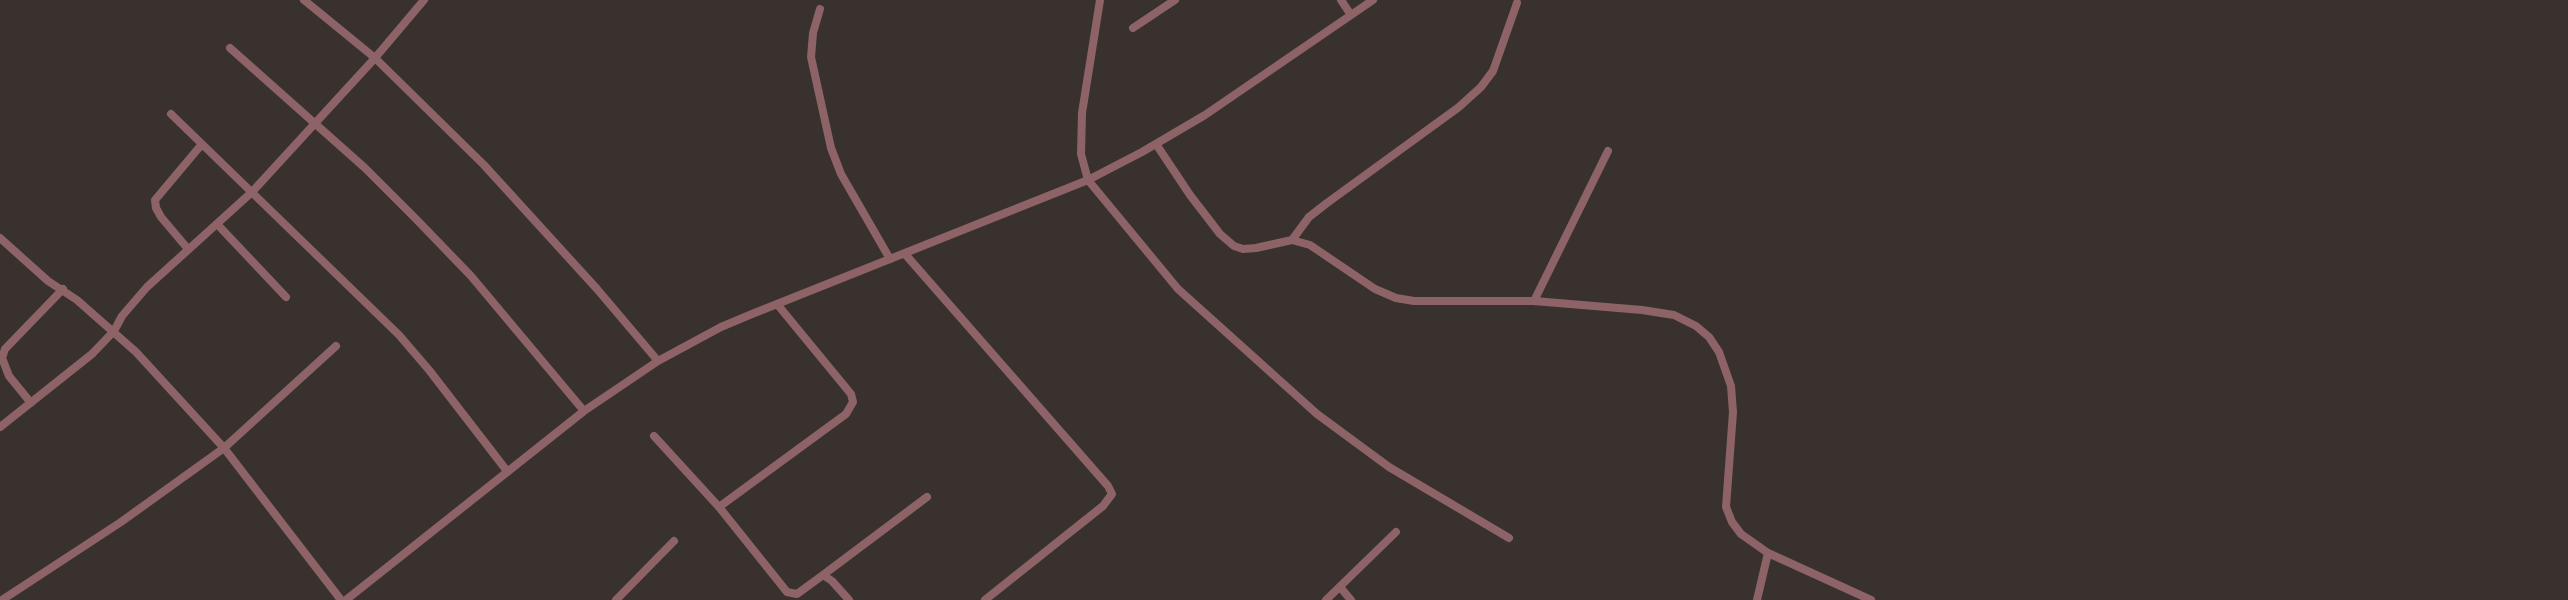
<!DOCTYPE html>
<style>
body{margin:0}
canvas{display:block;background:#39312e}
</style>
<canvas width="2568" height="600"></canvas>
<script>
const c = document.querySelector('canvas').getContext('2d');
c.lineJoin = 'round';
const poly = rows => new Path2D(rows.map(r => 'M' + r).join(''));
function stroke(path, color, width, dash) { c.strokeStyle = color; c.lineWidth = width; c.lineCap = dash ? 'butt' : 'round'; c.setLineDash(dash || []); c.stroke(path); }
stroke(poly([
 [820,9,813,33,811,57,831,148,841,174,890,259]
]), '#8e6367', 8);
stroke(poly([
 [304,0,375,58,484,165,597,289,658,361],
 [1100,0,1082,113,1081,154,1088,180,1178,289,1317,414,1389,467,1509,538],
 [1341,0,1351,15],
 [1133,28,1175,0],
 [230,48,365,168,416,219,471,276,584,411],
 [171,114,399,335,429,370,507,471],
 [1156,144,1190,195,1220,234,1234,246,1243,249,1256,248,1292,240,1310,245,1375,289,1396,298,1414,301,1534,301,1642,310,1674,315,1696,326,1709,337,1719,352,1731,386,1733,412,1726,507,1732,522,1741,534,1768,553,1871,600],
 [217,224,286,297],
 [0,238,48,281,77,300,136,352,224,448,341,600],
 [1292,240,1309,217,1327,203,1459,107,1481,87,1493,71,1517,3],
 [188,249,161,217,156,208,155,200,202,144],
 [905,254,1108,486,1112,494,1103,506,985,600],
 [1534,301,1608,151],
 [31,403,9,376,2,358,5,349,63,289],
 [0,427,92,354,114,331,122,316,147,287,252,192,375,58,424,0],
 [654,436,719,507,787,592,797,594,823,575,832,581,849,600],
 [719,507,846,414,853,402,851,394,777,304],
 [823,575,927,497],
 [1340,587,1351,600],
 [2,600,121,522,224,448,336,346],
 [346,600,584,411,658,361,721,327,752,314,1088,180,1142,152,1205,115,1373,0],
 [616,600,674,541],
 [1326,600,1396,532],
 [1757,600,1768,553]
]), '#8e6367', 8);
</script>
